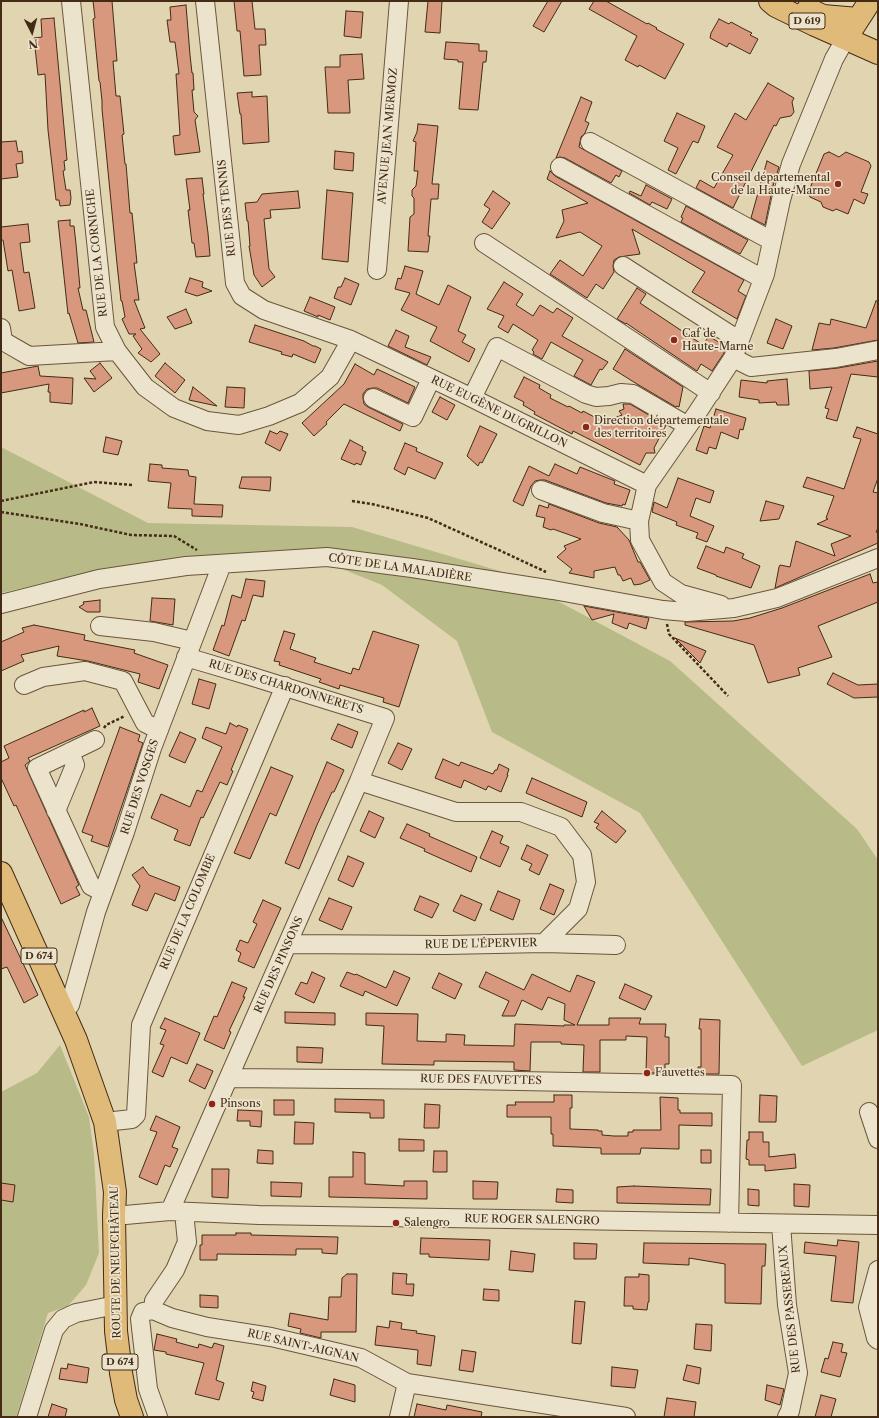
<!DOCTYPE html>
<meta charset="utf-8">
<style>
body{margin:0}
#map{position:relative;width:879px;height:1418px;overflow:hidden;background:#e1d4b1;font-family:"Libre Caslon Text",serif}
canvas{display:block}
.frame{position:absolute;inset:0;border:2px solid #442b15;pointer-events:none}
.north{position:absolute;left:12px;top:12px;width:40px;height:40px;-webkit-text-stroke:3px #ece3cc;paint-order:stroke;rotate:174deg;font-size:11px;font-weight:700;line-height:16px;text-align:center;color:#442b15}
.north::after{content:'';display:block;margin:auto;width:14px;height:18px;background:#442b15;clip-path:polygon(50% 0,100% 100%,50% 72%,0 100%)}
</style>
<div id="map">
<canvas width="879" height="1418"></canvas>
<div class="frame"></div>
<div class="north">N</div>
</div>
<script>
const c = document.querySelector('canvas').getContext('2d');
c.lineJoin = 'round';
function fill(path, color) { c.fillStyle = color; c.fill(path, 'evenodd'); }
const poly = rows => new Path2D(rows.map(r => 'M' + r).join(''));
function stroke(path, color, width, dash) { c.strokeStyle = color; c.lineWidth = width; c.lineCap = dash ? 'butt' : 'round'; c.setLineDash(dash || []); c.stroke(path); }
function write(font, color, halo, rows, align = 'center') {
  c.font = font + ' "Libre Caslon Text",serif'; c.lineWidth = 3.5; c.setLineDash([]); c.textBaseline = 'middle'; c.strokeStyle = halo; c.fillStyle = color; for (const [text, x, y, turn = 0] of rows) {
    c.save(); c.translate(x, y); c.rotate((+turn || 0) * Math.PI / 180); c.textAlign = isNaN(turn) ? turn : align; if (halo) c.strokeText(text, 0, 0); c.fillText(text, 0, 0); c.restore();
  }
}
fill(poly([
 [1,447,148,523,352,527,503,572,670,661,857,829,878,860,878,1030,802,1066,640,813,492,732,457,641,382,585,300,552,103,569,1,593],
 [60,1045,89,1117,94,1154,99,1253,86,1285,68,1306,48,1313,16,1417,1,1417,1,1092,37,1073]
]), '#b8bb88');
const building = poly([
 [93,1,112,1,117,61,113,61,116,96,120,96,124,134,122,135,125,164,126,164,130,213,132,213,137,263,134,263,139,300,134,300,145,328,140,329,160,354,151,362,138,353,142,349,133,336,136,334,129,334,122,319,125,317,122,301,121,301,117,264,102,109,102,101,100,82,99,81,93,19,95,18,93,1],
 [234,1,252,1,255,29,265,29,266,45,259,45,261,75,244,76,240,31,237,31,234,1],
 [428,1,442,1,440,33,425,32,428,1],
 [548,1,562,1,544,32,533,26,548,1],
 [594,1,606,1,647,24,648,23,657,28,656,29,684,44,665,79,639,65,638,67,625,60,637,36,589,9,594,1],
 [186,5,190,55,192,73,193,73,194,90,192,90,194,112,198,116,195,120,200,152,175,155,173,136,180,135,176,74,179,74,175,42,170,42,167,20,171,20,170,7,186,5],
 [346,11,363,12,361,38,344,36,346,11],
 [54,18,67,160,64,161,65,170,63,171,66,190,70,190,71,198,70,205,60,206,59,200,56,200,48,130,45,74,38,75,34,38,42,37,41,19,54,18],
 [719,19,729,24,731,22,742,28,752,33,750,35,758,39,750,54,729,43,727,47,710,38,711,33,719,19],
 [446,42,479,44,479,51,487,51,486,62,483,62,478,110,459,109,463,62,458,62,458,60,444,59,446,42],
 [362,54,364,79,348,80,350,113,328,113,325,67,340,67,340,55,362,54],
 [768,83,794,98,792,102,794,112,791,116,780,118,776,126,774,125,733,208,696,188,700,180,714,188,733,155,717,147,735,113,746,120,768,83],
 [252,92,252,97,267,96,269,142,243,144,241,114,240,114,237,93,252,92],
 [581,97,592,102,585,121,589,123,585,133,581,137,579,147,622,171,619,177,616,175,611,183,565,158,560,157,556,158,581,97],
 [677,113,705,126,698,143,693,141,676,174,668,170,678,148,664,141,677,113],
 [418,124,438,126,432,184,439,184,438,199,431,199,428,236,430,236,428,252,408,251,410,217,414,214,414,198,412,196,412,190,416,186,418,171,414,171,416,142,413,141,417,132,418,124],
 [16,141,18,152,22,151,23,163,16,164,18,177,1,179,1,142,16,141],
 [335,151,354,153,353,171,334,169,335,151],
 [829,152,839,157,846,152,869,162,871,166,861,192,868,194,864,204,854,199,848,214,836,209,833,211,823,207,821,202,810,197,808,193,824,154,829,152],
 [767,161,779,167,773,186,765,225,751,218,767,161],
 [550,171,555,176,744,280,738,291,746,296,737,319,692,292,705,272,632,229,640,254,619,257,614,260,613,266,614,272,603,289,596,284,587,298,550,274,560,260,583,276,602,246,580,232,556,238,564,221,562,210,588,203,547,179,550,171],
 [202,178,204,194,203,194,208,233,210,256,196,257,194,243,192,243,188,210,190,210,186,179,202,178],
 [646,185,672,199,667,209,652,202,650,205,629,193,630,191,641,196,646,185],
 [327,190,353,193,348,262,322,259,327,190],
 [298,191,300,208,270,210,271,218,264,219,269,269,275,277,262,287,254,275,249,246,250,246,248,221,247,221,245,203,257,202,262,194,298,191],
 [493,191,510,203,492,229,482,222,490,209,484,205,493,191],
 [686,206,748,240,740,254,681,222,683,218,681,217,686,206],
 [70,220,70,226,74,226,76,244,80,288,78,288,83,310,86,310,94,342,78,343,69,313,68,314,58,221,70,220],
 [28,224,30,242,20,243,24,273,29,272,35,308,19,311,12,270,8,271,3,240,1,240,1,227,28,224],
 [405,266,423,271,416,294,439,305,448,285,471,297,458,331,466,335,462,342,475,349,469,362,430,341,437,327,401,310,410,293,395,289,398,278,401,279,405,266],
 [190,278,203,282,202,287,212,291,197,296,185,292,190,278],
 [345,278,359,284,351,305,334,298,338,287,341,287,345,278],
 [504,282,523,294,516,305,533,316,540,305,553,313,557,308,573,318,562,336,608,362,602,370,600,369,591,385,574,376,583,360,551,342,542,359,533,354,534,352,532,350,538,340,513,324,508,333,498,327,504,316,487,309,504,282],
 [637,288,646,294,640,303,703,345,709,336,726,347,724,353,712,371,701,364,697,371,626,323,626,324,617,319,637,288],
 [310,297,335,307,330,320,318,315,318,317,304,311,310,297],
 [876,301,878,301,878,340,834,348,812,350,819,323,830,325,831,319,866,328,876,301],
 [186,309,192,323,175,329,167,317,186,309],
 [776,319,792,326,783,349,767,343,776,319],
 [255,325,304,341,313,346,315,346,321,349,315,363,293,354,292,357,281,354,282,352,249,342,255,325],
 [396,330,409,336,405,347,431,357,427,365,388,346,396,330],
 [625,349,683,387,679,407,677,406,676,407,637,384,613,369,625,349],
 [878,361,878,377,851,374,837,421,826,418,829,409,825,408,832,387,810,389,809,371,838,368,878,361],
 [100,363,112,378,94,392,84,378,96,379,90,371,100,363],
 [165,363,185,380,175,393,155,376,165,363],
 [355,364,374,375,377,369,415,387,408,403,377,388,373,388,367,389,363,394,363,398,364,404,368,407,403,424,400,431,344,404,326,422,327,424,314,436,302,423,344,384,355,364],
 [38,366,40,376,73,378,72,404,50,402,50,392,48,392,49,384,1,393,1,373,38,366],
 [524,377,540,385,539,388,551,395,550,398,568,407,569,406,582,413,583,411,604,422,622,415,619,411,624,409,623,404,630,404,666,425,654,448,655,453,646,453,640,465,573,431,572,434,534,414,535,412,523,405,524,402,514,397,524,377],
 [787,379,789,405,777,405,776,402,759,403,759,400,739,397,741,380,767,383,767,381,787,379],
 [193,387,217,406,189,400,193,387],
 [227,387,245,388,244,408,225,407,227,387],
 [440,397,455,405,447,420,432,412,440,397],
 [716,409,746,418,743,430,740,429,738,439,721,432,716,449,709,447,707,454,696,450,704,426,710,428,716,409],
 [480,426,497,434,482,463,480,462,478,466,467,456,480,426],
 [857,427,878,434,878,478,873,492,878,493,878,528,876,532,878,533,878,543,775,588,779,567,780,565,790,567,796,541,835,556,831,544,851,536,817,524,828,519,826,518,834,496,803,487,807,477,844,489,861,439,853,437,857,427],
 [270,431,277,434,280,431,288,434,280,451,265,443,270,431],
 [106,437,122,441,118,455,103,452,106,437],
 [350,440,363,447,362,450,366,452,361,465,356,463,355,465,341,459,350,440],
 [405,443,417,448,416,451,443,463,435,479,408,467,405,475,394,469,405,443],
 [150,464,162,465,162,468,188,470,189,476,196,477,194,504,223,505,222,517,192,516,192,509,168,508,171,483,148,481,150,464],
 [555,464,577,474,580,467,615,481,614,484,630,490,625,505,623,504,622,506,606,503,545,480,540,480,535,481,531,486,523,506,513,501,529,466,549,476,555,464],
 [242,477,271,477,270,491,239,488,242,477],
 [678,478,714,491,710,503,696,498,690,516,714,526,707,542,696,538,698,533,676,525,677,522,652,512,654,502,667,508,678,478],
 [766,501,784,506,779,519,760,521,766,501],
 [549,504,599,523,617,527,629,540,638,562,640,562,650,580,641,584,634,585,631,578,623,581,620,575,618,575,615,567,594,571,594,578,569,573,572,569,557,557,566,549,564,546,581,539,553,529,551,530,543,527,545,518,536,516,539,505,548,508,549,504],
 [706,546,724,553,726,547,744,554,742,558,760,566,751,588,716,576,716,575,697,568,706,546],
 [870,574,873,583,878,582,878,602,818,626,832,657,798,668,800,675,768,683,754,645,685,625,685,622,733,621,750,618,782,608,870,574],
 [246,579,265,581,263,597,253,595,245,621,242,620,229,656,213,650,222,625,224,626,232,595,241,598,246,579],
 [152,598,175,599,173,625,150,621,152,598],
 [100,600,100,612,87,612,79,607,84,604,83,602,100,600],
 [584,606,649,618,646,629,629,623,627,629,612,623,614,614,592,620,584,606],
 [34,625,85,635,84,640,135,650,134,653,168,665,159,689,138,682,140,674,88,661,57,656,59,646,21,655,24,661,1,671,1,642,24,632,22,628,34,625],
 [284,631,295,634,290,649,316,658,314,662,351,674,353,668,359,670,373,631,419,645,399,707,383,702,384,698,340,685,339,689,319,682,321,679,279,665,280,662,274,661,284,631],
 [675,638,706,651,700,663,675,638],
 [833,673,858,685,878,684,878,697,854,698,827,684,833,673],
 [199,679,216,684,209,709,192,704,199,679],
 [92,708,100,726,28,758,30,761,25,765,79,885,76,887,80,895,61,904,16,805,14,806,1,778,1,762,9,758,4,746,84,710,84,712,92,708],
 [230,723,237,727,238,725,248,729,231,770,233,771,227,785,220,782,203,818,201,817,190,846,174,840,178,830,151,818,161,794,190,807,197,790,202,792,222,747,202,738,206,727,226,734,230,723],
 [338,724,358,732,352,748,331,739,338,724],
 [120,727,140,735,138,741,143,743,108,847,91,841,93,836,82,832,120,727],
 [180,732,196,739,185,763,169,756,180,732],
 [398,743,412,749,402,770,388,763,398,743],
 [443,759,459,766,461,762,493,774,495,770,497,770,499,764,509,769,507,775,508,775,501,792,488,786,486,790,464,780,461,788,435,778,443,759],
 [327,762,344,770,334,792,332,792,317,825,299,869,285,863,327,762],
 [271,767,293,776,276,816,270,813,250,859,234,853,271,767],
 [532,778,587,802,582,817,526,793,532,778],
 [369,811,384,818,375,838,360,831,369,811],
 [602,811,626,831,616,843,596,828,599,824,594,822,602,811],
 [407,824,430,834,429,836,477,857,471,872,424,851,425,849,400,838,407,824],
 [492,831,503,836,500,843,509,847,500,867,480,858,492,831],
 [527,845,548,855,539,875,529,870,532,864,521,859,527,845],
 [348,856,364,863,353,887,338,880,348,856],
 [143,867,149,875,180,887,175,901,155,893,147,911,132,905,140,886,132,875,143,867],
 [550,884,564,890,554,915,540,909,550,884],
 [498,891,520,900,513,920,490,910,498,891],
 [461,895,482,904,475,921,453,911,461,895],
 [420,896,439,904,432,918,414,910,420,896],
 [329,898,352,907,342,930,319,920,329,898],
 [263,900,281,908,254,968,238,961,241,953,236,950,240,940,248,943,257,924,253,922,263,900],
 [1,917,38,995,24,1003,7,967,1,969,1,917],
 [394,971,410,978,397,1006,365,991,363,996,340,986,347,972,355,975,356,974,386,988,394,971],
 [312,972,325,978,314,1003,295,994,301,982,307,984,312,972],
 [486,972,524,990,532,974,570,992,577,975,595,982,577,1025,609,1025,609,1018,641,1018,639,1024,666,1024,665,1037,669,1037,669,1064,665,1064,665,1073,646,1073,647,1037,626,1036,626,1040,600,1040,600,1072,583,1072,584,1045,561,1044,561,1042,531,1042,530,1071,514,1070,514,1062,434,1061,434,1065,382,1064,384,1026,366,1025,366,1013,418,1014,417,1041,446,1042,446,1034,465,1035,464,1045,514,1046,515,1024,564,1026,564,1025,575,1025,564,1020,565,1004,548,997,542,1010,522,1000,515,1016,502,1016,509,1001,479,987,486,972],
 [439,973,462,984,455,999,432,988,439,973],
 [232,982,247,988,243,997,245,997,229,1031,231,1032,224,1049,204,1040,214,1016,217,1017,232,982],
 [625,984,652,996,645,1010,619,998,625,984],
 [285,1012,335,1013,335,1025,285,1023,285,1012],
 [165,1018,200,1033,187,1064,171,1057,163,1077,152,1072,164,1045,160,1044,166,1030,160,1028,165,1018],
 [700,1019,720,1020,719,1074,698,1074,698,1067,701,1067,701,1029,699,1029,700,1019],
 [297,1047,323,1048,322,1063,297,1062,297,1047],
 [197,1064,213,1071,205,1089,189,1081,197,1064],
 [554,1095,572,1095,572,1108,570,1108,570,1129,598,1130,598,1131,602,1131,602,1135,614,1136,628,1136,628,1132,633,1132,633,1130,661,1130,660,1097,678,1098,678,1110,680,1110,680,1113,712,1113,712,1126,679,1125,679,1149,641,1148,640,1154,601,1154,601,1148,553,1146,553,1134,551,1134,551,1117,507,1117,507,1105,516,1105,515,1102,554,1102,554,1095],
 [760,1095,777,1096,776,1122,759,1122,760,1095],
 [335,1099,384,1100,384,1118,370,1118,370,1113,335,1112,335,1099],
 [274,1100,294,1100,294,1115,274,1115,274,1100],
 [425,1104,440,1105,439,1128,424,1128,425,1104],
 [238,1110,262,1111,261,1127,250,1126,250,1121,237,1121,238,1110],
 [156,1116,180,1127,172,1147,178,1149,170,1167,165,1165,157,1185,139,1177,157,1132,150,1130,156,1116],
 [295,1122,314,1123,313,1144,294,1144,295,1122],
 [749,1132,763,1132,763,1142,769,1142,769,1157,795,1154,796,1168,765,1171,765,1165,749,1165,749,1160,746,1159,747,1140,749,1140,749,1132],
 [399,1139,424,1140,424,1151,399,1151,399,1139],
 [258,1150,273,1151,273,1164,257,1163,258,1150],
 [701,1150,711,1150,711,1163,701,1163,701,1150],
 [434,1151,447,1151,447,1172,433,1172,434,1151],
 [353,1152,365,1153,365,1184,404,1186,404,1181,427,1181,427,1199,329,1197,329,1177,353,1177,353,1152],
 [212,1169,229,1169,228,1198,212,1197,212,1169],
 [473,1181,498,1182,497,1199,473,1199,473,1181],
 [271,1182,302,1183,301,1197,271,1196,271,1182],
 [1,1183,15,1185,13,1202,1,1200,1,1183],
 [794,1184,810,1185,809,1207,794,1206,794,1184],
 [634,1186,711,1189,710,1205,617,1203,617,1187,634,1186],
 [557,1189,573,1190,573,1203,556,1202,557,1189],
 [748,1189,759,1190,759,1206,748,1205,748,1189],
 [236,1233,251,1233,251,1235,338,1237,337,1254,322,1253,322,1249,296,1249,296,1255,217,1254,217,1260,200,1260,200,1245,202,1245,202,1235,236,1235,236,1233],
 [421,1238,490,1240,489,1260,429,1257,429,1254,420,1254,421,1238],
 [838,1240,859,1242,853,1303,831,1301,836,1256,804,1253,805,1242,837,1246,838,1240],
 [574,1243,597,1244,596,1259,574,1259,574,1243],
 [644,1243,766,1244,765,1266,762,1266,761,1304,725,1303,725,1264,689,1258,689,1265,643,1263,644,1243],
 [511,1251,535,1254,533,1272,509,1270,511,1251],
 [393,1273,407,1274,406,1284,414,1284,413,1296,392,1294,393,1273],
 [347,1274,357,1274,356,1332,321,1332,321,1338,300,1333,301,1329,288,1326,290,1313,328,1320,329,1297,341,1297,342,1278,347,1274],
 [639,1274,649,1275,649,1302,648,1302,647,1310,633,1309,633,1306,624,1306,625,1277,639,1277,639,1274],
 [484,1289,499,1290,499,1301,483,1300,484,1289],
 [200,1295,218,1296,218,1308,200,1307,200,1295],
 [575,1301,585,1302,581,1344,572,1343,575,1301],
 [390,1321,402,1323,401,1329,417,1331,416,1333,435,1336,431,1366,417,1364,418,1350,375,1345,377,1326,389,1328,390,1321],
 [696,1324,712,1325,711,1351,694,1349,696,1324],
 [157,1334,177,1339,176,1342,198,1348,199,1344,212,1348,214,1343,224,1346,216,1380,224,1383,219,1400,195,1394,204,1363,166,1354,166,1352,154,1350,157,1334],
 [833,1342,843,1344,841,1352,847,1353,840,1377,821,1372,825,1358,828,1359,833,1342],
 [462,1350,476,1352,473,1372,459,1370,462,1350],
 [68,1364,89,1368,87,1383,59,1379,61,1368,67,1369,68,1364],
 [687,1365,701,1368,699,1384,683,1380,687,1365],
 [612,1367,638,1370,635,1388,611,1386,612,1367],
 [334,1379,355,1385,355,1402,330,1395,334,1379],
 [253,1382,266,1386,263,1401,252,1398,254,1392,251,1391,253,1382],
 [767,1385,784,1389,780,1405,765,1400,767,1385],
 [821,1395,836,1399,831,1417,815,1417,821,1395],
 [667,1398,696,1402,694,1417,664,1417,667,1398],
 [52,1404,67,1409,65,1417,48,1417,52,1404],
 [417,1404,446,1410,447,1405,482,1412,481,1417,414,1417,417,1404]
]);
fill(building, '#d7987d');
stroke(building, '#442b15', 1);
const minor = poly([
 [71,1,105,327,117,351,145,387,174,408,207,421,239,425,269,416,300,403,330,377,351,340],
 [205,1,235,283,242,296,264,310,351,340,464,394,647,485],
 [590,142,772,241],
 [560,167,763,279],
 [484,243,711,393],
 [623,266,740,341],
 [377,270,399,1],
 [1,328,3,341,29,356,117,351],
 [733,358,751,367,836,358,878,350],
 [373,398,413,417,431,379],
 [472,398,497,347,586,394,596,397,609,396,621,393,633,394,688,426],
 [541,490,603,513,639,521],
 [1,604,99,579,186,566,327,557,412,568,553,590,663,610,687,612,734,608,777,598,878,558],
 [721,605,681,594,663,582,640,540,639,521,647,485,697,413,733,358,765,274,781,200,791,164,834,59,846,38],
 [100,626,154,632,192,641],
 [24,685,43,677,85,671,123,681,145,723,159,730],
 [95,740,37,768,91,886,103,892],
 [56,811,75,765,70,752],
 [544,943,616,945],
 [288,944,446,945,544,943,578,909,586,882,582,855,561,827,521,812,456,812,359,781],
 [63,1009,70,1005,96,912,125,832,152,748,222,564],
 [229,1078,466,1080,732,1085,729,1223],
 [869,1112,878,1139],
 [105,1122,132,1119,136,1115,141,1025,285,686],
 [170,1211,359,781,385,718,250,676,186,657],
 [184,1212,187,1242,175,1270,154,1301,153,1310,172,1318,207,1327,271,1337,361,1358,407,1383,626,1417],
 [114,1216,170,1211,259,1215,878,1225],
 [781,1224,787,1305,798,1373,790,1411,787,1417],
 [878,1270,868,1307,876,1338,878,1340],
 [153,1310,143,1312,140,1319,148,1389,158,1417],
 [27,1417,54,1330,63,1319,76,1313,116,1305],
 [399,1417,407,1383]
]);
const major = poly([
 [770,1,776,6,815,25,878,53],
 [808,9,823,16,858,19],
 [850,32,870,1],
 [1,873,76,1040,105,1122,115,1192,114,1216,116,1331,121,1373,126,1400,132,1417]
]);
stroke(minor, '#6b553c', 20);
stroke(major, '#442b15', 24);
stroke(poly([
 [1,501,94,482,133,485],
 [352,501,372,504,428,518,501,551,546,572],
 [1,512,80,524,131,535,174,536,197,550],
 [667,624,669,634,728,696],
 [104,728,106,725,125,716]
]), '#442b15', 2.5, [3, 2]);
stroke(minor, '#ece3cc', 18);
stroke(major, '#e0ba78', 22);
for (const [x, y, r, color] of [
 [838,184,4,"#8f2418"],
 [674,340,4,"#8f2418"],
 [586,427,4,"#8f2418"],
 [647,1073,4,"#8f2418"],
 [212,1104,4,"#8f2418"],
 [396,1223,4,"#8f2418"]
]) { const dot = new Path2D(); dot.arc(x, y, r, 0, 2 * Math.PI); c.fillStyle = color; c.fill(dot); stroke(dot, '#ece3cc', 1.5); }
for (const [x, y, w] of [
 [807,21,36],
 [39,956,36],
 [120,1362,36]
]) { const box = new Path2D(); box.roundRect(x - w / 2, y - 8, w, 16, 3); c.fillStyle = '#ece3cc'; c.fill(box); stroke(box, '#442b15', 1); }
write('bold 10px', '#442b15', null, [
 ["D 619",807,21],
 ["D 674",39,956],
 ["D 674",120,1362]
]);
write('11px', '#442b15', '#ece3cc', [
 ["AVENUE JEAN MERMOZ",388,136,-85],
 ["RUE DES TENNIS",227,208,-96],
 ["RUE DE LA CORNICHE",97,253,-96],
 ["RUE EUGÈNE DUGRILLON",499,412,26],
 ["CÔTE DE LA MALADIÈRE",400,568,8],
 ["RUE DES CHARDONNERETS",286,687,17],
 ["RUE DES VOSGES",140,787,-72],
 ["RUE DE LA COLOMBE",188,912,-67],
 ["RUE DE L'ÉPERVIER",481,944,-1],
 ["RUE DES PINSONS",279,965,-66],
 ["RUE DES FAUVETTES",481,1080,1],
 ["RUE ROGER SALENGRO",532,1220,1],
 ["ROUTE DE NEUFCHÂTEAU",116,1262,-91],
 ["RUE DES PASSEREAUX",790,1309,-96],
 ["RUE SAINT-AIGNAN",303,1346,13]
]);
write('11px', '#442b15', '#ece3cc', [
 ["Conseil départemental",830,178,"right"],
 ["de la Haute-Marne",830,191,"right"],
 ["Caf de",682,334],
 ["Haute-Marne",682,347],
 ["Direction départementale",594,421],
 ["des territoires",594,434],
 ["Fauvettes",655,1073],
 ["Pinsons",220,1104],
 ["Salengro",404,1223]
], 'left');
</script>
